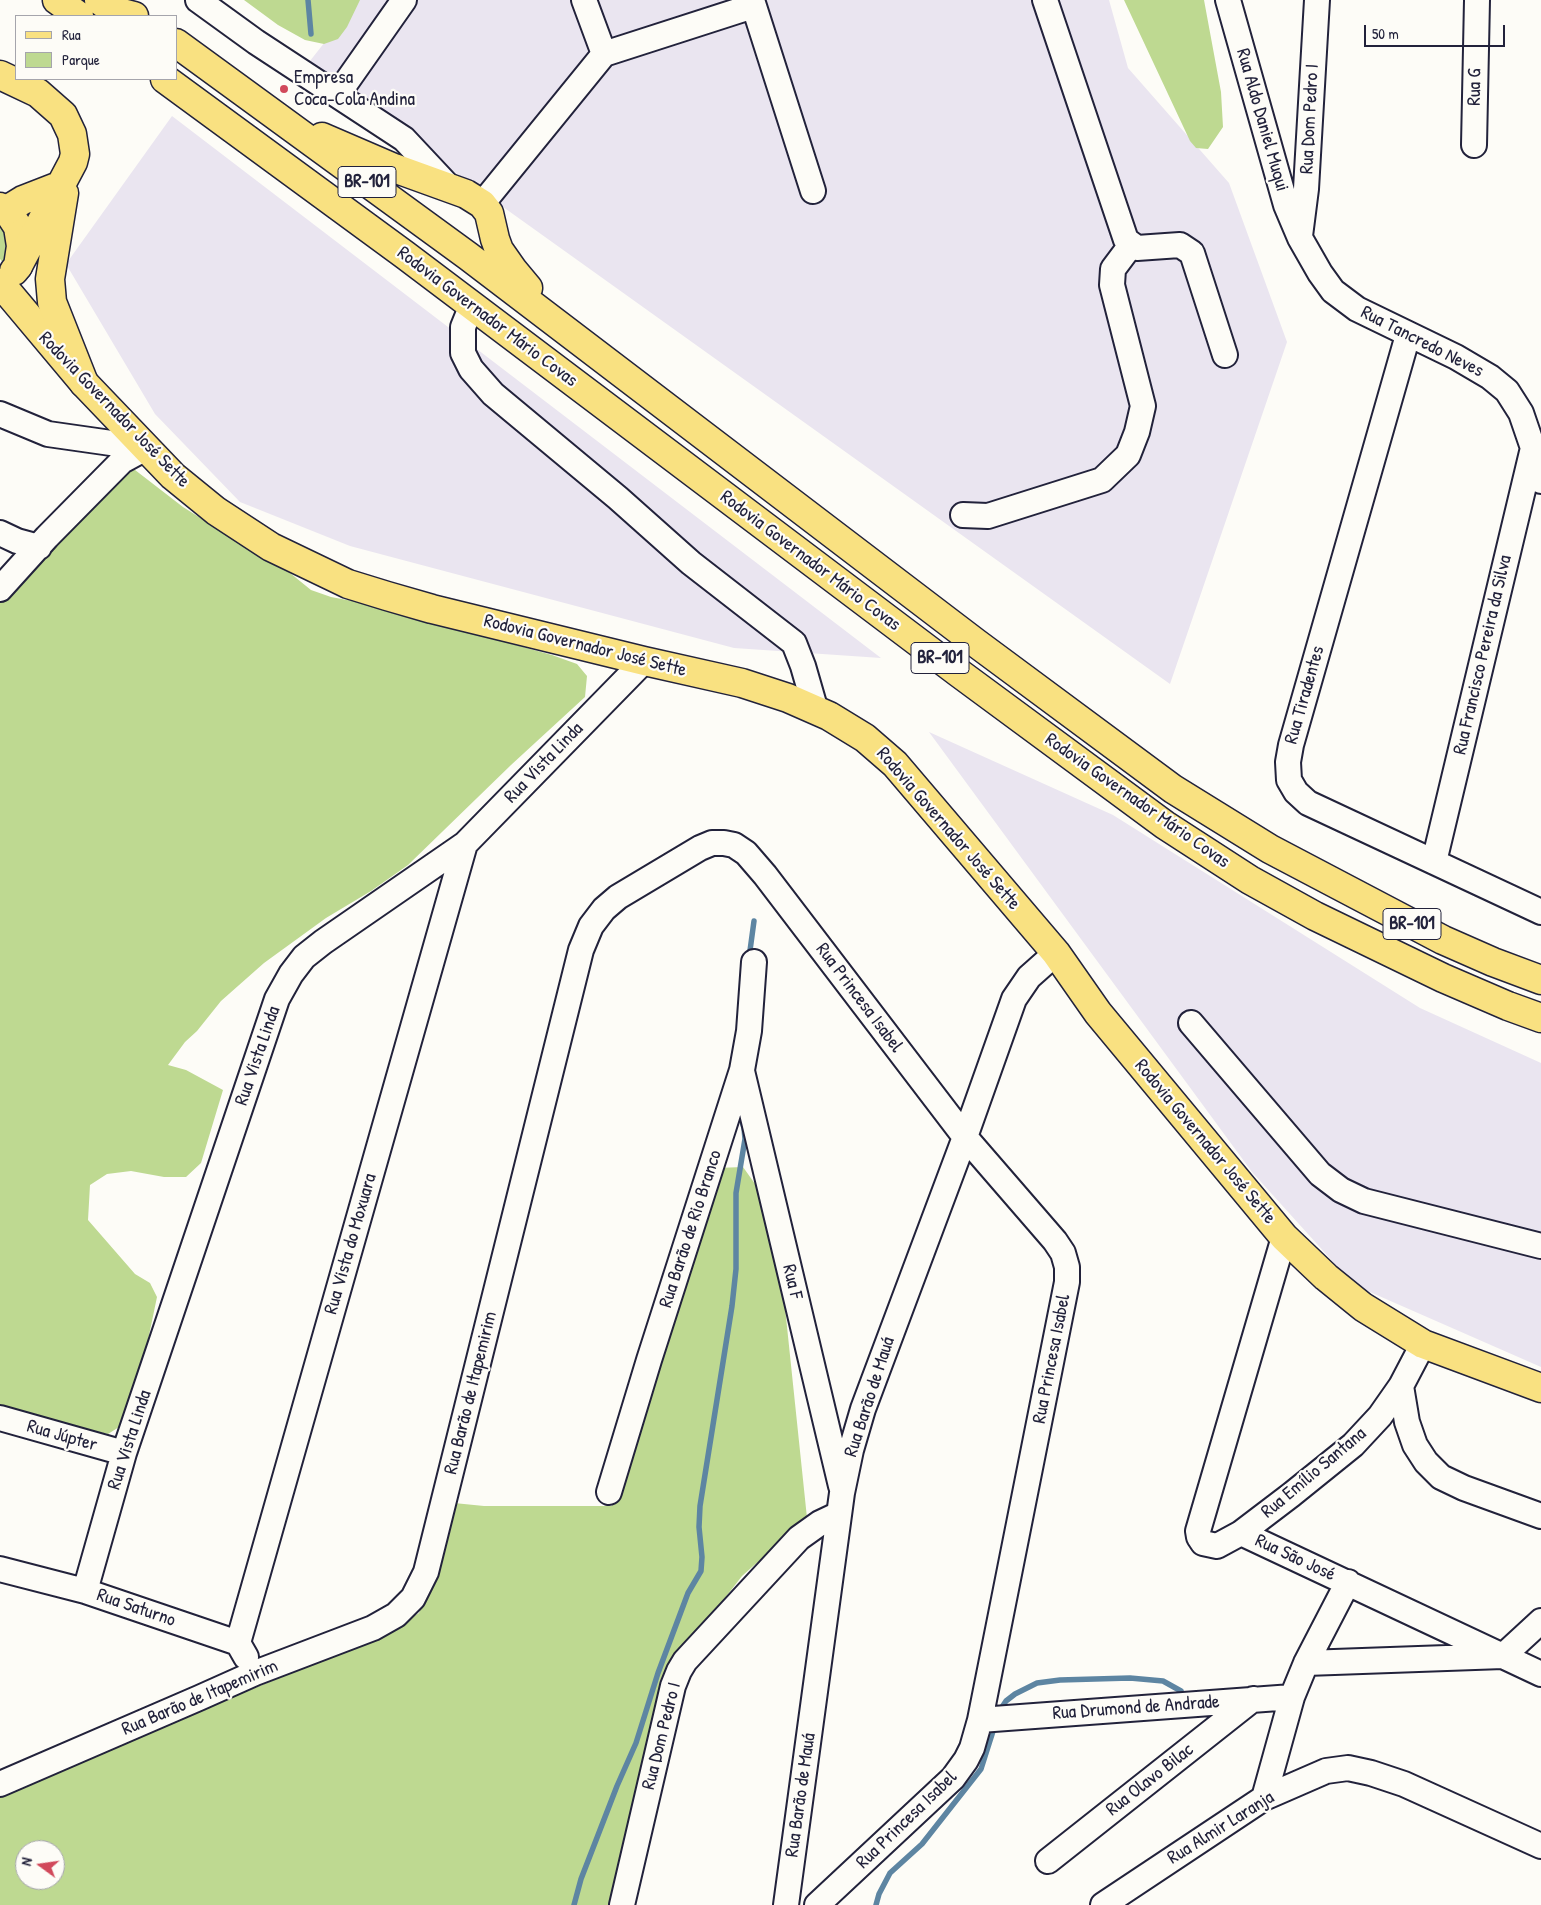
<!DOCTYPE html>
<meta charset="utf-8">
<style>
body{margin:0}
#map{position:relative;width:1541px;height:1905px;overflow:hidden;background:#fdfcf7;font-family:"Patrick Hand",sans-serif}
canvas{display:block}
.legend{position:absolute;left:15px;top:15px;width:162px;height:65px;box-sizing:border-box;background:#fdfcf7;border:1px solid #a5a5ac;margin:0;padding:6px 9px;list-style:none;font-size:15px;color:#22223b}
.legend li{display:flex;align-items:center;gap:10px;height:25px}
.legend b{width:25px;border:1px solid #a5a5ac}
.north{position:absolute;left:15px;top:1840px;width:50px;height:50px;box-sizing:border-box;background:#fdfcf7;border:1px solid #a5a5ac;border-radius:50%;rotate:284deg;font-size:14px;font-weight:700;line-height:20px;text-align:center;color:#22223b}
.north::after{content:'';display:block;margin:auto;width:18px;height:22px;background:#d1495b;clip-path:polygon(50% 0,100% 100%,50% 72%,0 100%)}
.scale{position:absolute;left:1364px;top:25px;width:141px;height:22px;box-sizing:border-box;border:2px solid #22223b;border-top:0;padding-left:6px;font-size:15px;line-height:18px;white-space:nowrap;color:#22223b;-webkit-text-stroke:4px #fdfcf7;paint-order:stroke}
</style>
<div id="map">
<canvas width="1541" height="1905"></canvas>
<ul class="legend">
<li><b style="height:6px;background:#f9e181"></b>Rua</li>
<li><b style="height:14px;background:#bed991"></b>Parque</li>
</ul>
<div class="north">N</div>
<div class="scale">50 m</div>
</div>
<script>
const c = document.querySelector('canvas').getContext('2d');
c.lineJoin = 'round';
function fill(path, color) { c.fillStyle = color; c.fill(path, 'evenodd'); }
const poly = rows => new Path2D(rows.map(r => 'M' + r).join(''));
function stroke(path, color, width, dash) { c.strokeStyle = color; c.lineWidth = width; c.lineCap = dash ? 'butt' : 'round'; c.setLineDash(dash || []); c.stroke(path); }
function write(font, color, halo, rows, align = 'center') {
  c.font = font + ' "Patrick Hand",sans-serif'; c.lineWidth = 4.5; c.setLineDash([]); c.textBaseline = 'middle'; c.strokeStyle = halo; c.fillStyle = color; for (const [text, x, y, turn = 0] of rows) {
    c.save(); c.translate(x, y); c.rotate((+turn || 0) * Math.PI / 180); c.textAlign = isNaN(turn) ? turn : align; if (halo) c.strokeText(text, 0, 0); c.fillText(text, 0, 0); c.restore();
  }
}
fill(poly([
 [358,0,1109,0,1128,68,1229,183,1287,342,1170,684,306,66],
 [172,116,881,658,734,648,350,546,240,502,155,414,66,264],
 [929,732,1113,815,1420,1008,1541,1063,1541,1367,1354,1285,1252,1172]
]), '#eae5f0');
fill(poly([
 [244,0,360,0,347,27,338,39,324,44,305,40,278,25],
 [1124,0,1204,0,1221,92,1223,127,1208,149,1196,148,1190,141],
 [0,227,7,232,10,254,6,266,0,259],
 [126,463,183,507,237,541,256,551,290,573,311,590,331,597,363,603,552,655,577,664,587,676,585,697,511,765,408,865,371,891,326,918,264,963,221,1001,197,1031,185,1042,168,1065,186,1070,223,1090,201,1163,186,1177,164,1177,131,1171,107,1174,90,1185,88,1220,135,1274,150,1283,157,1297,148,1340,119,1427,108,1434,14,1414,0,1409,0,594],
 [743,1167,775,1212,807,1518,742,1576,662,1679,611,1905,0,1905,0,1786,120,1743,382,1636,419,1613,454,1503,484,1506,612,1506,717,1168],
 [25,1850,55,1850,55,1880,25,1880]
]), '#bed991');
stroke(poly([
 [308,0,311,34],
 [749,958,754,921],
 [998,1713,1006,1701,1015,1694,1037,1683,1060,1680,1130,1678,1163,1681,1181,1691],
 [574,1905,581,1879,617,1786,636,1743,658,1673,688,1593,701,1571,702,1557,699,1527,700,1506,732,1306,736,1269,736,1193,745,1139,744,1128,738,1108],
 [876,1905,879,1894,890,1873,922,1844,981,1769,995,1725]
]), '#5d85a2', 5.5);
const minor = poly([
 [198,0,256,42,404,139,449,187],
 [584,0,604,54],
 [752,0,813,191],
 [1045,0,1126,240,1137,248,1180,245,1192,253,1225,355],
 [1228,0,1286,205,1300,238,1320,273,1333,291,1357,309,1456,357,1490,377,1507,391,1521,413,1533,448,1541,481],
 [338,94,404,0],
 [1474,145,1477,0],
 [482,204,604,54,753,6],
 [1300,236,1306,189,1317,0],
 [472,305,463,327,463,353,471,369,493,394,618,498,691,563,794,643,803,666,816,711],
 [1408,335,1291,745,1288,762,1289,780,1296,792,1308,803,1541,912],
 [0,414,48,434,146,448],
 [963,515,988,516,1102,480,1128,455,1137,432,1143,406,1112,285,1113,269,1131,245],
 [0,533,17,541,39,547],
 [0,589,47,537,122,461,146,448],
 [1434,862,1532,452],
 [1191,1023,1320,1174,1341,1190,1364,1201,1541,1246],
 [742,1071,841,1486],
 [1284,1237,1198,1531,1199,1537,1203,1543,1217,1546,1241,1533,1541,1674],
 [1423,1344,1401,1386,1407,1422,1415,1445,1426,1462,1441,1477,1464,1488,1541,1516],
 [0,1418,124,1453],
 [609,1492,649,1360,742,1070,749,1031,754,962],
 [1241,1533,1291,1495,1353,1445,1380,1416,1401,1386],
 [0,1569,85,1591,238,1643,246,1657],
 [85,1591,124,1453,277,999,291,974,304,957,323,942,465,844,644,661],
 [238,1643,465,844],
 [1306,1663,1503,1656,1541,1621],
 [980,1720,1292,1697],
 [0,1784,199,1698,255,1673,373,1628,396,1615,413,1598,426,1572,581,950,591,926,604,909,618,897,700,848,712,843,724,843,734,845,746,853,765,875,965,1137,1055,1241,1063,1253,1067,1267,1067,1282,980,1720,972,1748,966,1760,953,1778,817,1905],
 [1264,1798,1292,1697,1306,1663,1348,1582],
 [1048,1861,1253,1699],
 [622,1905,673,1686,679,1671,685,1661,799,1538,820,1523,839,1514],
 [786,1905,842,1493,851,1450,863,1409,965,1137,1014,999,1029,977,1056,953],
 [1103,1905,1264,1798,1326,1771,1348,1768,1371,1773,1404,1784,1541,1846]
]);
const major = poly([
 [0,207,7,210,18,227,21,246,18,266,14,271],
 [0,283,84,383,173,476,216,511,271,547,348,584,387,596,432,609,644,661,742,683,788,698,829,716,865,738,895,764,1056,953,1098,1013,1284,1237,1326,1277,1363,1307,1423,1344,1541,1388]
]);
const highway = poly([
 [57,0,79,16],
 [99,0,114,11,134,16],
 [176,43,468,256,976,643,1173,789,1270,849,1443,940,1493,962,1541,980],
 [0,75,38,93,63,115,72,134,75,154,73,162,18,266],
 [165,79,405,255,959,673,1165,825,1250,880,1315,916,1443,978,1508,1006,1541,1018],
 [322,137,394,168,466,194,482,204,489,213,495,239,499,250,513,270,528,288],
 [64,193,50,279,52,302,84,383],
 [7,210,23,200,59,186]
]);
stroke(minor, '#22223b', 28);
stroke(major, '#22223b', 31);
stroke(highway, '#22223b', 31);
stroke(minor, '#fdfcf7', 24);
stroke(major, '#f9e181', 28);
stroke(highway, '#f9e181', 28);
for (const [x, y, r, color] of [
 [284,89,5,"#d1495b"]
]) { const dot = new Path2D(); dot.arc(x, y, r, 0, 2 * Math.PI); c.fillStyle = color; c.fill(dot); stroke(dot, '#fdfcf7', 2); }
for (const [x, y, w] of [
 [367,182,58],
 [940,658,58],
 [1412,924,58]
]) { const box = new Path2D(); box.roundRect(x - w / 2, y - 15.5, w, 31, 4); c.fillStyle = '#fdfcf7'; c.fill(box); stroke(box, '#22223b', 1); }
write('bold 18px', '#22223b', null, [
 ["BR-101",367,182],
 ["BR-101",940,658],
 ["BR-101",1412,924]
]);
write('19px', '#22223b', '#fdfcf7', [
 ["Empresa",294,78],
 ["Coca-Cola Andina",294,100]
], 'left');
write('19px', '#22223b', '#fdfcf7', [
 ["Rua G",1475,87,-89],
 ["Rua Dom Pedro I",1310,119,-87],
 ["Rua Aldo Daniel Muqui",1262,120,74],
 ["Rodovia Governador Mário Covas",487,317,37],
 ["Rua Tancredo Neves",1422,342,27],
 ["Rodovia Governador José Sette",114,410,46],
 ["Rodovia Governador Mário Covas",810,561,37],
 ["Rodovia Governador José Sette",585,646,14],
 ["Rua Francisco Pereira da Silva",1483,655,-77],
 ["Rua Tiradentes",1305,695,-74],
 ["Rua Vista Linda",544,763,-46],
 ["Rodovia Governador Mário Covas",1137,801,35],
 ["Rodovia Governador José Sette",948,829,49],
 ["Rua Princesa Isabel",859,998,53],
 ["Rua Vista Linda",258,1056,-71],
 ["Rodovia Governador José Sette",1205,1142,50],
 ["Rua Barão de Rio Branco",691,1229,-72],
 ["Rua Vista do Moxuara",351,1244,-74],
 ["Rua F",792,1282,77],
 ["Rua Princesa Isabel",1052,1359,-79],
 ["Rua Barão de Itapemirim",471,1393,-76],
 ["Rua Barão de Mauá",870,1397,-72],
 ["Rua Júpter",62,1436,16],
 ["Rua Vista Linda",130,1440,-72],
 ["Rua Emílio Santana",1314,1473,-40],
 ["Rua São José",1295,1558,25],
 ["Rua Saturno",136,1608,19],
 ["Rua Barão de Itapemirim",200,1698,-23],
 ["Rua Drumond de Andrade",1136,1708,-4],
 ["Rua Dom Pedro I",662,1736,-76],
 ["Rua Olavo Bilac",1150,1780,-38],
 ["Rua Barão de Mauá",801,1795,-82],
 ["Rua Princesa Isabel",907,1820,-44],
 ["Rua Almir Laranja",1221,1828,-32]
]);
</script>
